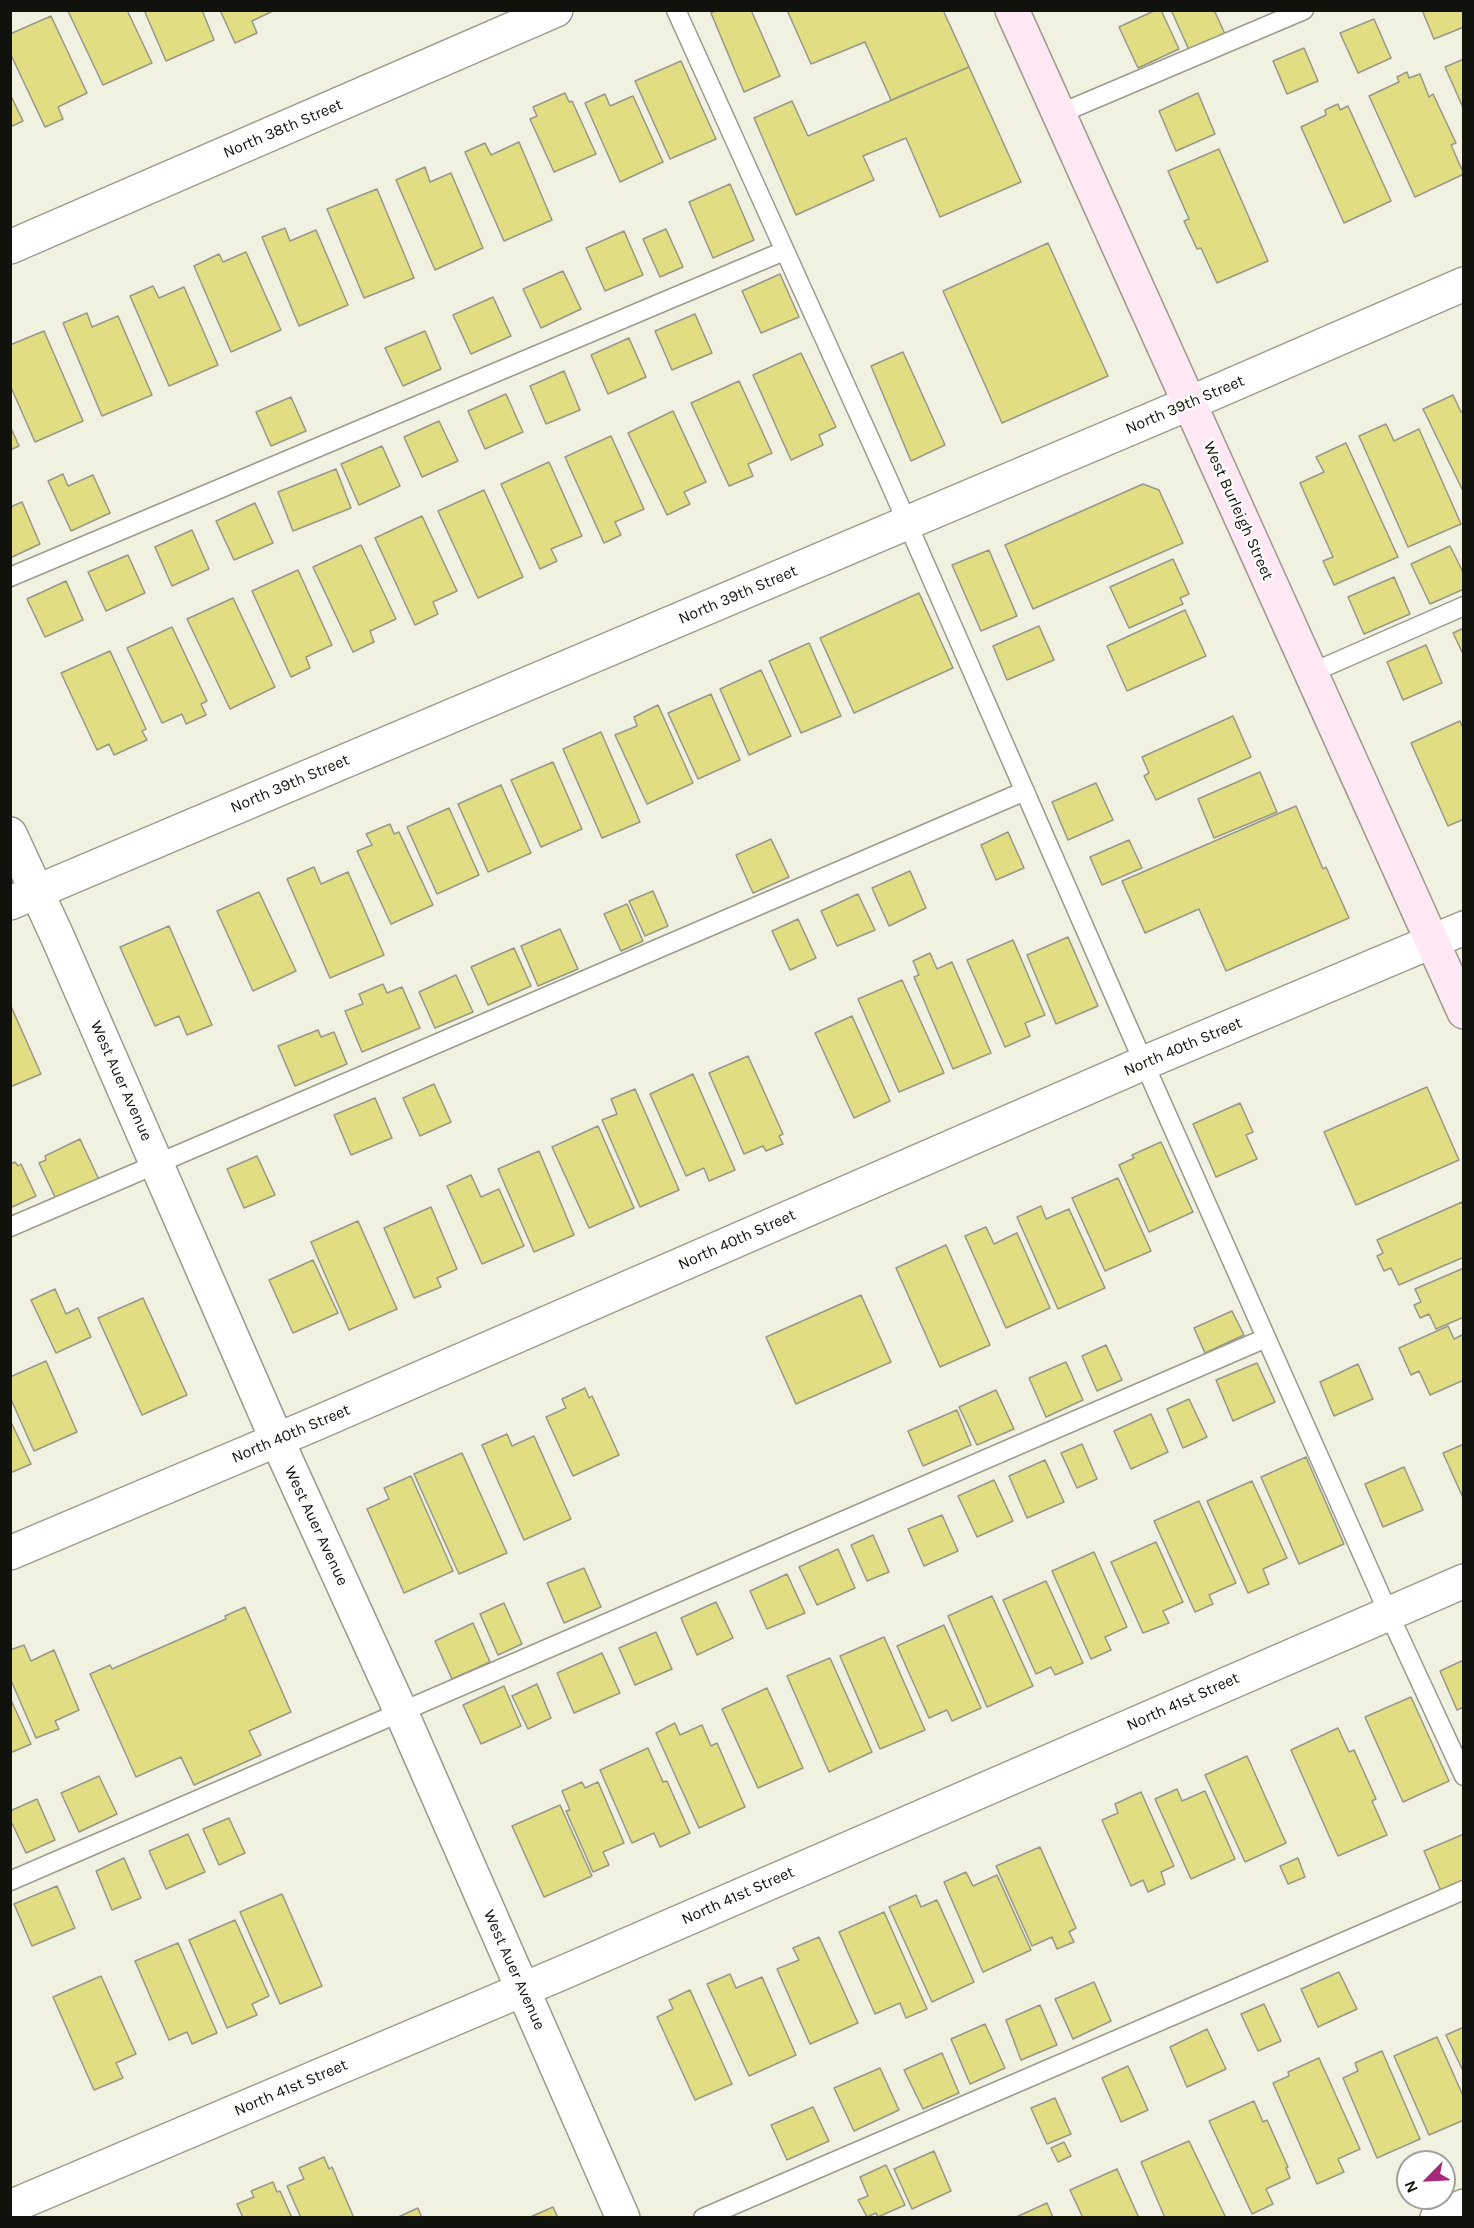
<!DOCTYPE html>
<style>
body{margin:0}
#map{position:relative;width:1474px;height:2228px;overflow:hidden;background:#f0f1e1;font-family:Karla,sans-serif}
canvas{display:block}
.frame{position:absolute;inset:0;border:12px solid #12120d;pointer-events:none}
.north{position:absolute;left:1396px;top:2150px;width:60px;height:60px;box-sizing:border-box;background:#fff;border:2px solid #a0a09e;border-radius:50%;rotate:246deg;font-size:16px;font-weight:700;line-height:24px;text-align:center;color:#12120d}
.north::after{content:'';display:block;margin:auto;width:21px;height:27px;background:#a62879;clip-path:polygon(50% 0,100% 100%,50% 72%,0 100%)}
</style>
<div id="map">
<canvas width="1474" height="2228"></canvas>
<div class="frame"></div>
<div class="north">N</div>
</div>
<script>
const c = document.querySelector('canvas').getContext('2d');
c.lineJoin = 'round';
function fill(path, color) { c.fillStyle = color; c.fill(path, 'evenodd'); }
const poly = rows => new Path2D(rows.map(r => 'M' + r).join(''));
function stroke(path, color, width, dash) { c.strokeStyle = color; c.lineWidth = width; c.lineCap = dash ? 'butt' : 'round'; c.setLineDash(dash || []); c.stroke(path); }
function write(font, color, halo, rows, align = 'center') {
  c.font = font + ' Karla,sans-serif'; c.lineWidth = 4.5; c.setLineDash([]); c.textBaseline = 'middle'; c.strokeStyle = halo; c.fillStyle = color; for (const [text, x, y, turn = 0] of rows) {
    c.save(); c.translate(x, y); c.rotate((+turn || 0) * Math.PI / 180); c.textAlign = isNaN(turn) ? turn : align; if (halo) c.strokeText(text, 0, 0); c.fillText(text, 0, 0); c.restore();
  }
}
const building = poly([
 [70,10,127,10,152,63,103,85,68,11,70,10],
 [144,10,202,10,214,40,166,61,144,10],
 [220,10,275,10,252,21,257,33,235,43,220,10],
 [716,10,751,10,780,76,744,92,711,13,716,10],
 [787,10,943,10,969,67,891,100,865,42,811,64,787,10],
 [1156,10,1161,10,1179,49,1138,68,1119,27,1156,10],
 [1175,10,1214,10,1225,34,1189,50,1172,12,1175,10],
 [1422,10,1464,10,1464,27,1434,39,1422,10],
 [51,16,87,93,58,107,63,119,45,127,10,53,10,34,51,16],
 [1374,19,1391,58,1358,73,1340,33,1374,19],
 [1304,48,1318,81,1287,94,1273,61,1304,48],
 [1464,59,1464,110,1445,67,1464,59],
 [681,61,716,139,670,159,635,81,681,61],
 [969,67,1021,182,940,217,906,138,863,156,874,180,796,215,754,118,792,101,808,136,969,67],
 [1407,72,1409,78,1420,74,1429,97,1433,94,1456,143,1451,145,1464,174,1415,197,1369,96,1399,82,1397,77,1407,72],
 [565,93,569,102,572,101,596,154,554,172,530,119,537,116,533,107,565,93],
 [1198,93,1215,134,1176,151,1159,111,1198,93],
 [10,94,23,121,10,127,10,94],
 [605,94,610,106,633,96,663,162,620,182,585,103,605,94],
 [1338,104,1340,110,1348,106,1391,201,1344,223,1301,127,1326,115,1325,110,1338,104],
 [519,142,552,220,504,241,465,152,485,143,491,155,519,142],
 [1219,149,1268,261,1217,283,1201,248,1197,249,1184,221,1189,219,1168,171,1219,149],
 [425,167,430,182,451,173,483,248,435,270,396,180,425,167],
 [730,184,754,240,713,258,689,202,730,184],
 [377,189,414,278,364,298,327,209,377,189],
 [285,228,290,241,316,230,348,305,299,326,262,237,285,228],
 [666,229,683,267,660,277,643,239,666,229],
 [624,231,643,275,605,291,586,248,624,231],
 [1048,243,1108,376,1002,423,943,291,1048,243],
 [246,252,281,330,231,352,194,266,219,254,223,262,246,252],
 [563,271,581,309,541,328,523,289,563,271],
 [780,274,799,317,761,333,742,291,780,274],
 [153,286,159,298,184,287,218,365,169,386,130,296,153,286],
 [493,297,511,336,471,354,453,315,493,297],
 [87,313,92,327,118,316,152,395,102,416,63,323,87,313],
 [695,314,712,353,672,370,655,331,695,314],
 [44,331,83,421,35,442,10,385,10,345,44,331],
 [425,331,441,369,403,386,385,348,425,331],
 [629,338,646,377,608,394,591,355,629,338],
 [903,352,945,445,911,461,871,366,903,352],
 [801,353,836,427,819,435,823,445,791,460,753,375,801,353],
 [564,371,580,410,546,424,530,386,564,371],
 [739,381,772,453,748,464,753,476,729,486,691,403,739,381],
 [506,394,523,432,485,449,468,411,506,394],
 [1453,395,1461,412,1464,410,1464,493,1423,409,1453,395],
 [291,397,306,431,271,446,256,412,291,397],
 [673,411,706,482,684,492,690,504,667,515,628,433,673,411],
 [439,421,458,461,422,477,404,437,439,421],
 [1386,424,1394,441,1419,429,1461,524,1408,547,1359,436,1386,424],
 [10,426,19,446,10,450,10,426],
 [611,436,644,509,615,522,621,535,604,543,565,457,611,436],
 [1346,443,1398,557,1334,585,1323,561,1333,557,1300,483,1324,472,1316,457,1346,443],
 [382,446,400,486,359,505,341,464,382,446],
 [549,462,582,536,551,549,557,561,540,569,501,484,549,462],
 [336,469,351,508,293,531,278,492,336,469],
 [63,474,68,486,93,475,110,513,71,531,48,481,63,474],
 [1143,484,1159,490,1183,543,1033,609,1005,545,1143,484],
 [484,490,523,577,478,598,438,511,484,490],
 [22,502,40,544,10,558,10,507,22,502],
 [255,503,273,543,234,560,216,521,255,503],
 [422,516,457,591,433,602,438,614,415,625,375,538,422,516],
 [192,530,209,569,172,586,155,547,192,530],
 [361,545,396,619,370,631,374,642,353,652,313,567,361,545],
 [1450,546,1464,574,1464,589,1430,604,1411,564,1450,546],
 [989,550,1017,616,981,631,952,565,989,550],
 [128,555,145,593,106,611,88,572,128,555],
 [1173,559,1189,594,1180,598,1183,604,1129,628,1110,587,1173,559],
 [298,570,332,645,306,657,310,668,291,677,252,591,298,570],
 [1394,577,1410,614,1364,634,1348,597,1394,577],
 [66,581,83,620,45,637,27,599,66,581],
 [919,593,953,668,854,713,820,638,919,593],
 [233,598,275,687,230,709,187,619,233,598],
 [1185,610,1206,656,1127,691,1107,646,1185,610],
 [1039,626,1054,660,1007,680,993,646,1039,626],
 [172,627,207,701,201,704,206,715,186,724,182,714,162,723,127,648,172,627],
 [1464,628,1464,656,1453,633,1464,628],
 [809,643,841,716,801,733,769,661,809,643],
 [1426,645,1442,683,1403,700,1387,662,1426,645],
 [110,651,146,729,142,731,147,740,114,755,109,744,97,750,61,673,110,651],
 [761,670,791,736,749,755,720,689,761,670],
 [711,694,740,760,698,779,668,713,711,694],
 [658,705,693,783,647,804,615,735,637,726,634,717,658,705],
 [1233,716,1251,757,1156,800,1144,776,1149,773,1142,757,1233,716],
 [1460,721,1464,730,1464,819,1448,826,1411,743,1460,721],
 [601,732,640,822,602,838,563,749,601,732],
 [553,762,582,829,541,847,511,780,553,762],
 [1260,772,1277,812,1214,838,1198,799,1260,772],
 [1096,783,1113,820,1068,840,1052,802,1096,783],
 [501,785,531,853,488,872,458,804,501,785],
 [1296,806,1323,869,1326,867,1349,918,1226,971,1199,909,1145,933,1122,881,1296,806],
 [449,808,479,875,437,894,407,827,449,808],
 [390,824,394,834,399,832,433,905,391,924,357,851,372,845,366,834,390,824],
 [1008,832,1024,868,996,880,981,845,1008,832],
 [771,839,789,877,753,893,736,855,771,839],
 [1129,840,1142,868,1102,885,1090,857,1129,840],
 [314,867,321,884,348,872,384,955,330,978,287,879,314,867],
 [910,871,926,908,889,926,872,888,910,871],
 [653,891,668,926,645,936,629,901,653,891],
 [259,892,296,971,253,991,217,911,259,892],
 [858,894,875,930,837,946,821,911,858,894],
 [627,904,643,941,621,951,604,914,627,904],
 [798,919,816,958,790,970,772,931,798,919],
 [169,926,212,1025,187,1035,179,1016,155,1026,120,947,169,926],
 [560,929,578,969,538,986,521,946,560,929],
 [1068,937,1098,1006,1056,1024,1027,955,1068,937],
 [1013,940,1045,1015,1025,1023,1030,1036,1005,1047,967,960,1013,940],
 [514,948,531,986,488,1005,471,967,514,948],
 [930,953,937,969,952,962,991,1053,953,1069,914,977,919,975,913,961,930,953],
 [456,975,473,1012,435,1028,419,992,456,975],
 [902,980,944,1073,899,1092,858,999,902,980],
 [383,984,387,993,402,987,420,1028,362,1052,345,1011,363,1004,359,994,383,984],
 [10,1004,41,1074,10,1087,10,1004],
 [852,1016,890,1101,854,1118,815,1033,852,1016],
 [318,1030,321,1037,334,1032,347,1064,295,1086,278,1046,318,1030],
 [748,1056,783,1134,779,1136,783,1144,766,1151,763,1146,744,1154,709,1073,748,1056],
 [693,1074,735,1170,709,1181,704,1168,686,1176,650,1094,693,1074],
 [434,1084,451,1122,420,1136,403,1098,434,1084],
 [1427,1087,1459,1160,1356,1205,1324,1132,1427,1087],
 [635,1089,679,1190,640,1207,602,1120,617,1114,611,1099,635,1089],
 [375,1098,392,1138,351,1155,334,1115,375,1098],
 [1240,1103,1253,1132,1246,1135,1257,1159,1216,1177,1193,1124,1240,1103],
 [598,1126,634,1208,589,1228,552,1147,598,1126],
 [80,1139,100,1182,56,1199,39,1163,46,1160,45,1156,80,1139],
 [1161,1142,1193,1212,1149,1232,1119,1165,1134,1158,1132,1155,1161,1142],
 [539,1151,574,1235,534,1252,498,1169,539,1151],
 [257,1156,275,1195,244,1208,227,1169,257,1156],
 [15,1162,18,1166,21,1164,36,1196,10,1208,10,1164,15,1162],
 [471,1175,481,1197,499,1189,524,1246,482,1264,447,1186,471,1175],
 [1118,1178,1151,1251,1105,1271,1072,1198,1118,1178],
 [1462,1202,1464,1207,1464,1257,1399,1285,1391,1268,1384,1271,1377,1256,1383,1253,1377,1240,1462,1202],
 [1041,1206,1046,1219,1069,1209,1105,1288,1058,1309,1017,1217,1041,1206],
 [431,1207,457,1269,437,1278,441,1287,414,1298,384,1228,431,1207],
 [358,1221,397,1309,349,1330,311,1242,358,1221],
 [986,1227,994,1244,1017,1233,1050,1308,1006,1328,965,1236,986,1227],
 [946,1245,990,1345,940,1367,896,1268,946,1245],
 [313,1260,338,1313,293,1333,269,1280,313,1260],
 [1464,1268,1464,1317,1436,1329,1429,1314,1420,1318,1414,1305,1421,1302,1415,1289,1464,1268],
 [55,1289,66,1314,78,1308,91,1337,56,1353,31,1300,55,1289],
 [861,1295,891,1362,796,1404,766,1337,861,1295],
 [143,1298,187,1395,142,1415,98,1318,143,1298],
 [1232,1311,1244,1335,1205,1353,1194,1328,1232,1311],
 [1448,1326,1454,1339,1464,1334,1464,1380,1430,1395,1419,1371,1411,1375,1399,1348,1448,1326],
 [1106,1345,1122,1380,1097,1391,1082,1356,1106,1345],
 [46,1361,77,1432,34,1451,10,1397,10,1377,46,1361],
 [1066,1362,1083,1400,1046,1417,1029,1378,1066,1362],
 [1257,1363,1275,1402,1233,1421,1216,1380,1257,1363],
 [1358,1364,1373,1399,1334,1416,1320,1382,1358,1364],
 [585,1388,589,1398,592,1396,619,1455,573,1476,546,1417,566,1408,562,1399,585,1388],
 [996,1390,1014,1429,977,1445,959,1407,996,1390],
 [1189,1399,1207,1437,1183,1448,1167,1409,1189,1399],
 [957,1410,971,1445,923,1466,908,1431,957,1410],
 [1151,1414,1168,1452,1131,1469,1114,1431,1151,1414],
 [10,1420,31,1464,10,1473,10,1420],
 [507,1434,512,1446,534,1436,571,1519,524,1540,482,1445,507,1434],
 [1082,1444,1097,1479,1077,1488,1061,1453,1082,1444],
 [1464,1444,1464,1500,1443,1453,1464,1444],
 [462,1453,507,1553,459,1574,414,1474,462,1453],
 [1306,1457,1344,1544,1299,1564,1261,1477,1306,1457],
 [1045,1460,1064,1502,1027,1518,1009,1476,1045,1460],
 [1404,1467,1423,1510,1383,1527,1365,1484,1404,1467],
 [411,1476,453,1571,404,1593,367,1509,389,1499,384,1488,411,1476],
 [994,1480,1013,1521,977,1537,958,1496,994,1480],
 [1252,1481,1287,1558,1263,1569,1269,1584,1248,1593,1207,1501,1252,1481],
 [1199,1501,1236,1583,1209,1595,1213,1604,1195,1612,1154,1521,1199,1501],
 [942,1515,958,1551,924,1566,908,1529,942,1515],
 [873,1535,889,1572,867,1581,851,1545,873,1535],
 [1156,1542,1183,1602,1163,1611,1169,1623,1143,1633,1111,1562,1156,1542],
 [838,1549,855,1588,817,1605,799,1567,838,1549],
 [1094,1552,1127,1627,1105,1637,1111,1650,1091,1659,1052,1571,1094,1552],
 [584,1568,601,1607,564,1623,547,1583,584,1568],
 [787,1574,805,1613,767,1629,750,1591,787,1574],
 [1046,1581,1083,1663,1055,1675,1051,1667,1036,1674,1003,1600,1046,1581],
 [992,1596,1033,1686,987,1707,948,1616,992,1596],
 [716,1602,733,1638,697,1655,681,1618,716,1602],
 [504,1603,522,1644,498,1655,480,1614,504,1603],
 [245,1607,291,1712,249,1731,261,1755,194,1785,181,1757,136,1777,90,1674,110,1665,112,1669,226,1619,225,1616,245,1607],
 [473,1623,490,1662,452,1679,435,1641,473,1623],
 [944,1625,981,1708,952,1721,947,1710,929,1718,897,1646,944,1625],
 [656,1632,672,1669,635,1685,619,1648,656,1632],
 [884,1637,925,1730,880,1749,840,1656,884,1637],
 [24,1645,31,1661,54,1650,79,1710,55,1721,59,1729,36,1738,10,1678,10,1650,24,1645],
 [602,1653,620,1693,574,1713,557,1673,602,1653],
 [830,1658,872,1752,829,1772,787,1676,830,1658],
 [1464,1660,1464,1707,1457,1710,1440,1671,1464,1660],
 [537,1684,551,1718,528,1729,512,1696,537,1684],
 [504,1686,521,1726,481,1744,463,1705,504,1686],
 [767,1688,803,1768,758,1788,722,1709,767,1688],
 [1411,1697,1449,1781,1403,1802,1365,1717,1411,1697],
 [10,1698,31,1744,10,1753,10,1698],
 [675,1723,680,1735,702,1725,711,1746,717,1743,745,1807,699,1828,656,1733,675,1723],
 [1338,1728,1349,1752,1354,1750,1376,1799,1372,1801,1387,1835,1338,1856,1291,1750,1338,1728],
 [648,1748,663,1782,667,1781,690,1833,660,1847,654,1833,632,1843,600,1770,648,1748],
 [1247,1756,1286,1843,1245,1862,1205,1775,1247,1756],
 [99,1776,117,1814,79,1832,61,1793,99,1776],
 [582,1782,585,1788,598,1782,624,1843,603,1852,609,1865,593,1872,566,1811,570,1810,562,1791,582,1782],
 [1177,1789,1182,1801,1205,1791,1235,1859,1191,1879,1155,1799,1177,1789],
 [1141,1792,1174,1866,1161,1872,1165,1884,1148,1892,1143,1880,1131,1886,1102,1820,1118,1813,1115,1804,1141,1792],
 [37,1799,55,1840,26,1853,10,1819,10,1811,37,1799],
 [560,1805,592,1876,544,1897,512,1826,560,1805],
 [229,1818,245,1853,219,1865,203,1829,229,1818],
 [188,1834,205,1872,166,1889,149,1851,188,1834],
 [1464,1834,1464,1881,1441,1891,1424,1851,1464,1834],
 [1040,1847,1076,1928,1069,1932,1074,1942,1057,1949,1052,1937,1032,1946,996,1866,1040,1847],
 [124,1858,141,1898,112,1910,96,1871,124,1858],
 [1298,1858,1305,1877,1288,1884,1280,1866,1298,1858],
 [966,1872,973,1886,997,1875,1031,1950,983,1972,944,1882,966,1872],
 [57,1886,75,1928,32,1946,14,1904,57,1886],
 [282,1894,322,1986,280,2004,240,1912,282,1894],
 [916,1895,921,1907,937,1900,974,1982,932,2002,889,1907,916,1895],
 [884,1912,927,2009,906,2018,900,2003,875,2014,839,1932,884,1912],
 [235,1920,269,1996,252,2004,257,2015,227,2028,189,1940,235,1920],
 [819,1937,858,2023,810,2044,777,1969,799,1960,793,1948,819,1937],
 [178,1943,217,2033,192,2044,187,2032,169,2040,135,1961,178,1943],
 [1339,1972,1357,2009,1318,2027,1301,1989,1339,1972],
 [730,1974,736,1988,762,1977,796,2055,749,2076,707,1984,730,1974],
 [101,1976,136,2054,116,2063,123,2078,94,2090,53,1997,101,1976],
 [1094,1982,1111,2021,1073,2039,1055,1999,1094,1982],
 [690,1990,732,2084,695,2100,657,2017,673,2009,669,2000,690,1990],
 [1264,2004,1281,2041,1258,2051,1241,2014,1264,2004],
 [1040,2005,1057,2045,1021,2060,1006,2020,1040,2005],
 [985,2024,1005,2068,970,2084,951,2039,985,2024],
 [1464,2027,1464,2073,1446,2035,1464,2027],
 [1207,2029,1226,2069,1187,2087,1170,2047,1207,2029],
 [1437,2037,1464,2098,1464,2120,1429,2135,1394,2056,1437,2037],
 [1382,2051,1420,2139,1377,2158,1343,2078,1358,2071,1355,2063,1382,2051],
 [942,2053,959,2093,923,2109,904,2070,942,2053],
 [1319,2058,1360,2149,1338,2159,1344,2172,1317,2184,1273,2083,1289,2076,1288,2072,1319,2058],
 [1128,2066,1148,2110,1121,2122,1102,2078,1128,2066],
 [880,2068,899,2110,854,2131,834,2088,880,2068],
 [1055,2098,1071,2134,1047,2144,1031,2108,1055,2098],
 [1254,2101,1263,2122,1267,2120,1288,2167,1286,2168,1290,2178,1266,2189,1273,2204,1252,2214,1209,2121,1254,2101],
 [813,2107,829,2141,787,2160,771,2125,813,2107],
 [1189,2141,1226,2218,1165,2218,1141,2162,1189,2141],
 [1064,2142,1071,2156,1058,2162,1051,2148,1064,2142],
 [934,2151,951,2191,912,2209,894,2169,934,2151],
 [324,2157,329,2169,332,2167,354,2218,301,2218,287,2186,304,2179,299,2168,324,2157],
 [886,2165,905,2205,878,2217,876,2213,867,2217,858,2200,868,2196,860,2177,886,2165],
 [1117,2169,1139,2218,1083,2218,1070,2190,1117,2169],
 [273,2182,277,2192,280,2191,292,2218,243,2218,237,2204,254,2197,251,2191,273,2182],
 [1047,2203,1053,2218,1014,2218,1047,2203],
 [553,2207,558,2218,528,2218,553,2207],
 [418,2208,422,2218,396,2218,418,2208]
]);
fill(building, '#e0dd82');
stroke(building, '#989889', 1.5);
const service = poly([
 [676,10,888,479,1128,1027,1388,1612,1464,1776],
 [1059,114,1304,10],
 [10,577,784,251],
 [1311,673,1464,606],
 [10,1227,1025,791],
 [10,1881,1266,1338],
 [703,2218,1464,1890]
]);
const minor = poly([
 [10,247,556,10],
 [10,834,58,938,277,1440,402,1714,623,2218],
 [10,903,1190,403,1464,284],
 [10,1553,317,1423,1144,1063,1464,928],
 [10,2207,562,1973,1464,1581],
 [1437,2218,1464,2206]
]);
const secondary = poly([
 [1012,10,1464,1012]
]);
stroke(service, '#9b9b8d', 21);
stroke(minor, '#9b9b8d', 36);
stroke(secondary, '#9b9b8d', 36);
stroke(service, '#fff', 18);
stroke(minor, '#fff', 33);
stroke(secondary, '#fee8f4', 33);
write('16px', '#12120d', '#fff', [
 ["North 38th Street",283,129,-23],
 ["North 39th Street",1185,405,-23],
 ["West Burleigh Street",1238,511,66],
 ["North 39th Street",738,595,-23],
 ["North 39th Street",290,784,-23],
 ["North 40th Street",1183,1047,-23],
 ["West Auer Avenue",121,1081,66],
 ["North 40th Street",737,1240,-24],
 ["North 40th Street",291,1434,-23],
 ["West Auer Avenue",316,1526,65],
 ["North 41st Street",1183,1702,-24],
 ["North 41st Street",738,1896,-24],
 ["West Auer Avenue",514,1970,66],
 ["North 41st Street",291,2088,-23]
]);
</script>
